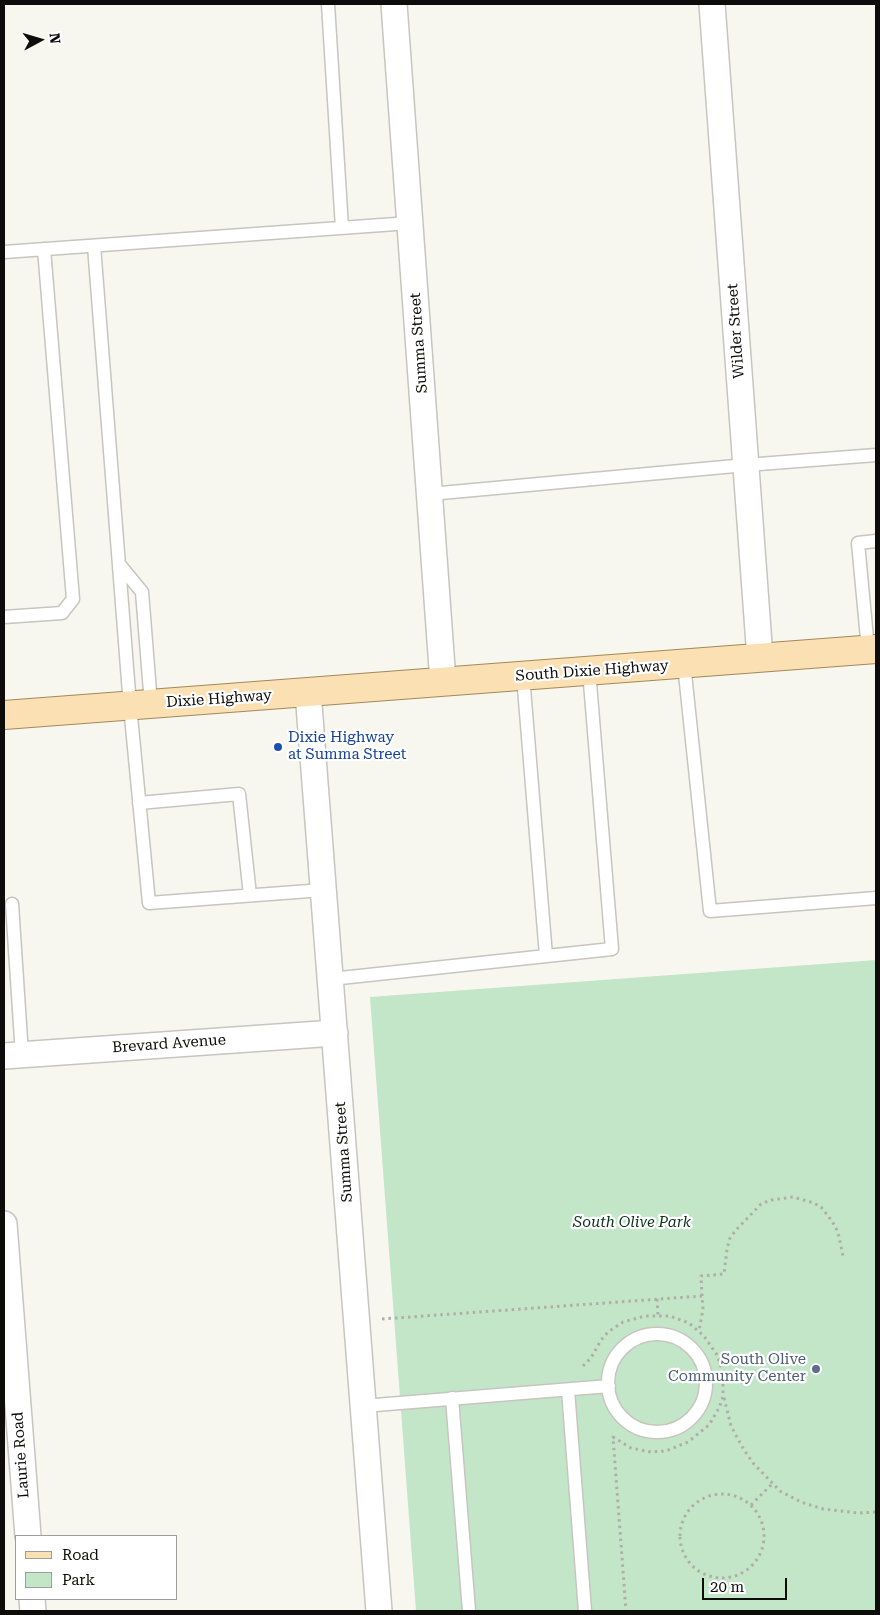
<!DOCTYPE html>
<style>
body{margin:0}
#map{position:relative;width:880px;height:1615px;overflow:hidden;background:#f7f6ef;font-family:"Roboto Serif",serif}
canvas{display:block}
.frame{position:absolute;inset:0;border:5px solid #0d0c0a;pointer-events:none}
.legend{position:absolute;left:15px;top:1535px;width:162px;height:65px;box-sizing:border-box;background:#fff;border:1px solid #9e9e9d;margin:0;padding:6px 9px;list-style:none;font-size:15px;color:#0d0c0a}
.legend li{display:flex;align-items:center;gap:10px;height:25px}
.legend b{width:25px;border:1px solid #9e9e9d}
.north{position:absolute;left:15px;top:15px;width:50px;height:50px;-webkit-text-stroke:4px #fff;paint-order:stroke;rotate:84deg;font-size:14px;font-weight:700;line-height:20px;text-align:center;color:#0d0c0a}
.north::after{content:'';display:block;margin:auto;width:18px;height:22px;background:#0d0c0a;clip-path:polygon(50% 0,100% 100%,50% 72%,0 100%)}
.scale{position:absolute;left:702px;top:1578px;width:85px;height:22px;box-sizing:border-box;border:2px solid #0d0c0a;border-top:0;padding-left:6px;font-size:15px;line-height:18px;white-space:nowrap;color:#0d0c0a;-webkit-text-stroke:4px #fff;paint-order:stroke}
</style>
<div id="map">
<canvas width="880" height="1615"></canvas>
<div class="frame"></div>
<ul class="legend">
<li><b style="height:6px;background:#fae0b3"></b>Road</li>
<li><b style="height:14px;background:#c3e6c9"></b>Park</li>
</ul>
<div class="north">N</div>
<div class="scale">20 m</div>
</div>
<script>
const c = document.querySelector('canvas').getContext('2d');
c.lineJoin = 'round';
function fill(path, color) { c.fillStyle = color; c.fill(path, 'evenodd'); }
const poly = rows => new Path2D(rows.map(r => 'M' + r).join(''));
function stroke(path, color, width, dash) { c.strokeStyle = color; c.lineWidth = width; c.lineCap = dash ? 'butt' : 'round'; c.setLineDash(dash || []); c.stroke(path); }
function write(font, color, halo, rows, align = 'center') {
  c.font = font + ' "Roboto Serif",serif'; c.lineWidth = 4.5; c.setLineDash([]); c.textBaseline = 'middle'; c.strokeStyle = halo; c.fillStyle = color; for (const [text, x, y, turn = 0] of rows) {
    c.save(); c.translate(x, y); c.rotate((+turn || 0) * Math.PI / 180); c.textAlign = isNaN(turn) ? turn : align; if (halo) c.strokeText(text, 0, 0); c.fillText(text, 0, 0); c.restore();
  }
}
fill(poly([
 [876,960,876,1611,416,1611,370,997]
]), '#c3e6c9');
const lane = poly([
 [328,4,342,228],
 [94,246,130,706,149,903,323,890],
 [4,252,410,223],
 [430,494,746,465,876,455],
 [119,564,142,592,151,704],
 [4,617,62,613,73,599,44,249],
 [868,649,858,543,876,541],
 [684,664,710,911,876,898],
 [523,676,546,956],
 [139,803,239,794,250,895],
 [12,904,22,1055],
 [331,979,612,949,589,671],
 '608 1383a49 49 0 1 1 98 0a49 49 0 1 1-98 0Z',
 [568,1390,585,1611],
 [452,1398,469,1611],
 [363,1406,609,1386]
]);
const street = poly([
 [394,4,443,682],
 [712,4,760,658],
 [308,692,379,1611],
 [4,1056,335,1033],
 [4,1224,28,1536],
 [32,1599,33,1611]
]);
const primary = poly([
 [4,715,876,649]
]);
stroke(lane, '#c7c5bf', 15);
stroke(street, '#c7c5bf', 28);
stroke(primary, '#a48857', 30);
stroke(poly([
 [702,1296,701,1276,724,1274,727,1249,730,1238,736,1230,761,1204,771,1200,793,1197,814,1203,821,1207,832,1221,838,1232,843,1256],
 [657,1299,658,1315],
 [382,1319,702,1296,703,1309,699,1331],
 [583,1366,591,1358,601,1340,608,1332,623,1322,645,1316,670,1316,689,1323,704,1336,717,1355,723,1373,723,1397,719,1408,709,1425,688,1442,666,1451,651,1452,631,1448,613,1437,626,1611],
 [724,1398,731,1426,744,1450,753,1463,780,1491,801,1502,823,1509,858,1513,876,1512],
 '680 1536a42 42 0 1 1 84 0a42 42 0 1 1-84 0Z',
 [751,1505,772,1484]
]), '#afaea8', 3, [2.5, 4]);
stroke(lane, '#fff', 12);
stroke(street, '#fff', 25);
stroke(primary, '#fae0b3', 28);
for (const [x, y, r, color] of [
 [278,747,5,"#1a4fb4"],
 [816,1369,5,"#5c6f8a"]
]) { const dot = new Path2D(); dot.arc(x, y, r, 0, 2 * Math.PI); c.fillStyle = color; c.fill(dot); stroke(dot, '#fff', 2); }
write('15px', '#0d0c0a', '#fff', [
 ["Wilder Street",736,331,-94],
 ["Summa Street",419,343,-94],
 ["South Dixie Highway",592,671,-4],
 ["Dixie Highway",219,699,-4],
 ["Brevard Avenue",169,1044,-4],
 ["Summa Street",344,1152,-94],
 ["Laurie Road",21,1455,-94]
]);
write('15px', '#164399', '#fff', [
 ["Dixie Highway",288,738],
 ["at Summa Street",288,755]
], 'left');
write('italic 15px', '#0c3218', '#fff', [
 ["South Olive Park",632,1223]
]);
write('15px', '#4e5e75', '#fff', [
 ["South Olive",806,1360],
 ["Community Center",806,1377]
], 'right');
</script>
